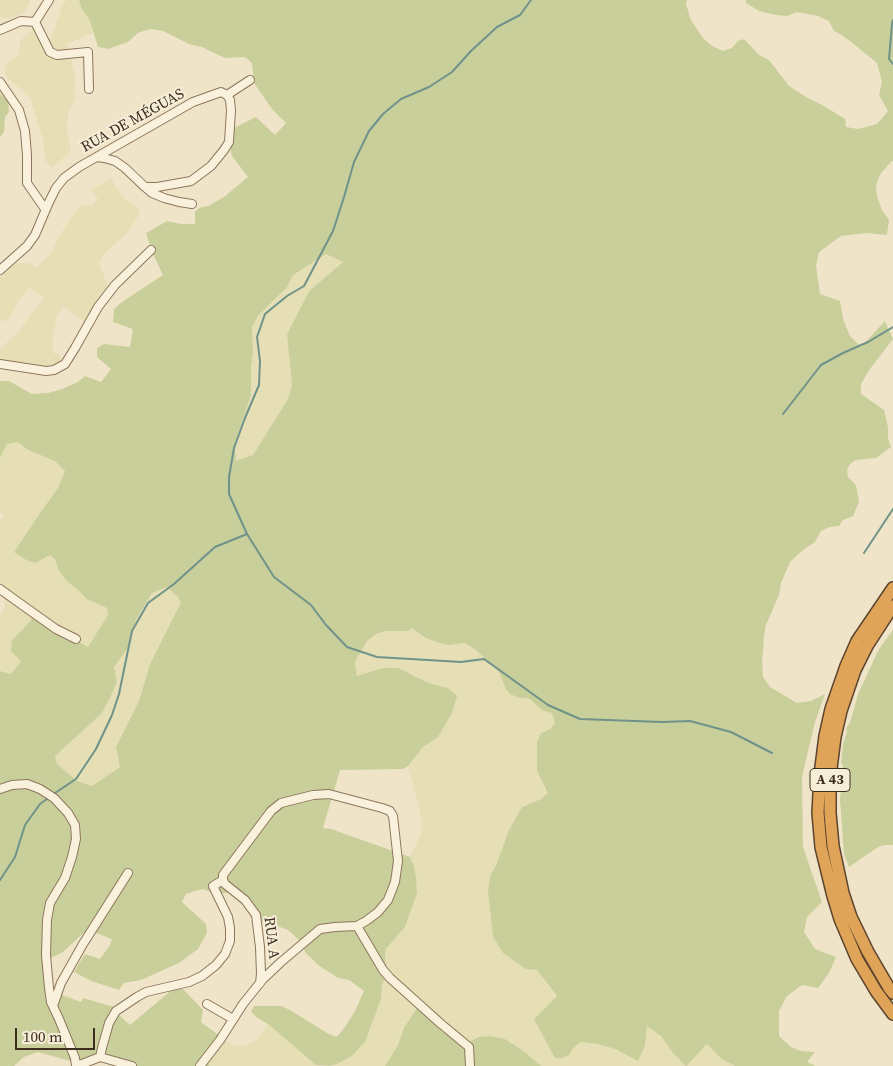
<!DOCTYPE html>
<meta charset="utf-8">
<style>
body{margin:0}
#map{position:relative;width:893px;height:1066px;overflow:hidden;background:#f0e4c8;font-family:"Source Serif 4",serif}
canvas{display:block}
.scale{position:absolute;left:15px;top:1028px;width:80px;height:22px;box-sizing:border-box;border:2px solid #3d2e20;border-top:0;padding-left:6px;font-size:15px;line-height:18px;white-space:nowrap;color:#3d2e20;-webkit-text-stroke:4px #f7eed8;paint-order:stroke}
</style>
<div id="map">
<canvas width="893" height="1066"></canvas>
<div class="scale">100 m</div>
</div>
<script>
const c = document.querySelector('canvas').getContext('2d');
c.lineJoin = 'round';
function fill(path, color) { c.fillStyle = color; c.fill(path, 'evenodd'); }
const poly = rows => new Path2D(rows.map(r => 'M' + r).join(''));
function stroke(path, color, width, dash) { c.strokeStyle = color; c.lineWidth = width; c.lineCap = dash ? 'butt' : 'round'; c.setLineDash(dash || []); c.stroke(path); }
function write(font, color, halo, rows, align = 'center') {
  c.font = font + ' "Source Serif 4",serif'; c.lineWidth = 4; c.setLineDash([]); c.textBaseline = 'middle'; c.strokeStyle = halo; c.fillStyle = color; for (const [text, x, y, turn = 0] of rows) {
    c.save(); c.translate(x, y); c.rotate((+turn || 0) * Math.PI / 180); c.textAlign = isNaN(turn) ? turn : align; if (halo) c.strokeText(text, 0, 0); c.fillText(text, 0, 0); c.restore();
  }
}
fill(poly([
 [0,0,30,0,26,11,16,17,6,18,0,17],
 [67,0,79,0,81,7,90,21,93,33,67,44,76,79,73,92,76,99,68,112,67,129,71,151,52,168,45,160,43,140,30,97,5,75,5,67,11,60,18,56,21,40,34,27,45,46,52,37,62,4],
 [112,178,113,182,124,198,140,209,139,215,126,234,105,253,99,263,108,286,90,318,83,321,64,307,57,315,53,336,53,353,59,354,61,357,62,362,56,367,43,369,3,362,0,360,0,349,19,331,44,298,29,287,19,300,10,317,4,321,0,321,0,273,17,263,28,263,36,267,46,259,53,250,56,241,77,209,83,205,92,205,98,199,91,190],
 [326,253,343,262,309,291,287,333,292,385,288,399,253,455,236,461,235,443,251,396,251,366,253,353,252,327,258,316,287,287,293,275],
 [18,442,28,450,55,461,65,471,58,488,40,513,14,552,26,560,50,555,55,559,59,571,67,581,78,590,87,598,107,608,108,615,89,648,34,615,27,625,12,640,21,661,11,674,0,671,0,615,5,607,0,582,0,523,4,515,0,513,0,458,7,444],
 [167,587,177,596,181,602,150,664,139,701,116,747,120,767,92,786,77,781,57,764,55,755,101,714,110,698,117,682,114,667,128,648,131,633,137,618,152,593],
 [412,628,424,637,436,642,449,645,465,643,476,650,499,672,506,689,520,698,530,699,543,711,552,713,555,723,550,729,541,733,537,742,537,771,548,793,541,799,522,807,509,830,497,863,490,876,488,892,493,937,503,953,537,970,557,997,541,1013,573,1048,580,1042,598,1044,615,1049,638,1061,645,1046,647,1026,661,1036,673,1053,686,1065,707,1044,735,1066,541,1066,525,1052,505,1039,490,1036,478,1037,468,1043,404,1028,398,1045,385,1066,330,1066,337,1064,352,1056,365,1042,381,999,382,985,387,974,385,957,386,949,405,927,417,893,414,866,410,857,420,836,422,824,418,802,408,767,423,747,438,736,452,713,448,688,429,683,413,674,357,676,355,662,367,641,376,634,386,631,408,631],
 [268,1024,316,1065,320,1066,210,1066,203,1061,220,1036,234,1046,246,1046,258,1039]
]), '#e6deb5');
fill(poly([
 [79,0,687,0,686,4,691,20,703,38,712,46,723,51,732,48,738,41,744,39,759,55,769,60,789,86,806,97,824,106,845,119,846,127,858,129,877,124,888,111,879,95,882,82,877,63,850,41,840,34,834,31,829,21,818,16,797,12,787,16,776,15,759,11,746,3,746,0,893,0,893,161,891,162,881,173,876,185,877,196,882,210,889,220,887,235,866,233,841,236,819,252,816,266,820,294,840,301,843,319,850,336,861,347,885,321,893,339,870,369,861,384,861,394,884,410,888,427,888,439,891,447,876,458,856,460,850,464,847,470,848,477,856,485,859,502,853,516,843,520,839,526,830,527,821,531,815,542,803,550,790,562,781,583,779,595,766,625,764,636,763,652,762,660,763,677,770,687,797,703,811,701,825,694,815,722,802,777,803,847,822,902,807,917,804,932,815,949,836,957,829,973,818,988,802,985,787,996,779,1011,779,1036,791,1047,801,1051,815,1052,807,1062,816,1066,735,1066,722,1059,707,1044,686,1066,673,1053,661,1036,647,1026,645,1046,638,1061,615,1049,598,1044,581,1042,573,1048,569,1055,562,1058,555,1058,534,1019,557,996,537,970,526,969,503,953,493,937,488,892,490,876,497,863,509,830,522,807,541,799,548,793,537,771,537,742,541,733,550,729,555,723,552,713,543,711,530,699,520,698,510,694,506,689,499,672,476,650,465,643,449,645,436,642,424,637,412,628,408,631,386,631,376,634,367,641,355,662,357,676,383,668,398,668,429,683,448,688,457,696,452,713,438,737,423,747,408,766,403,769,340,770,323,828,331,829,410,857,414,866,416,878,417,893,405,927,386,949,385,957,387,974,382,985,381,999,365,1042,352,1056,337,1064,330,1066,316,1065,268,1024,256,1017,251,1011,254,1006,281,1006,290,1010,327,1033,337,1037,345,1027,355,1011,364,991,349,980,338,978,318,965,305,952,300,941,288,930,272,924,259,921,236,890,226,893,213,893,203,889,195,891,186,894,182,902,206,924,207,933,198,949,179,963,141,980,124,983,119,990,91,981,74,972,85,954,100,959,110,945,112,939,96,933,89,928,63,952,51,958,45,957,46,989,81,1002,83,998,114,1007,119,1015,130,1025,173,989,181,987,203,1010,201,1022,220,1036,203,1061,210,1066,137,1066,97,1054,86,1059,70,1061,38,1052,24,1057,14,1066,0,1066,0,671,11,674,21,661,11,651,12,640,27,625,34,615,88,647,108,615,107,608,87,599,78,590,67,581,59,571,55,559,50,555,35,563,26,560,14,552,40,513,58,488,65,471,55,461,28,450,18,442,7,444,0,458,0,381,9,381,32,394,48,393,62,389,78,382,85,376,101,382,111,369,97,357,97,348,104,344,130,347,133,329,113,322,114,309,122,302,163,275,153,254,146,233,167,221,181,224,195,224,195,212,199,208,208,206,224,197,248,177,232,156,230,148,234,128,256,117,275,135,286,123,272,109,254,83,252,63,245,57,225,58,202,47,189,44,163,31,150,29,138,33,128,42,108,49,98,47,90,21,81,7],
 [326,254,343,262,309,291,287,334,292,385,288,399,253,455,236,461,235,443,251,396,251,366,253,353,252,327,258,316,287,287,293,275],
 [167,587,177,596,181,602,150,664,139,701,116,747,120,767,92,786,77,781,57,764,55,756,101,714,110,698,117,682,114,667,128,648,131,633,137,618,152,593],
 [0,94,8,101,9,112,5,117,4,132,0,137],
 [893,630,893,845,885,845,878,847,849,867,844,854,840,800,843,765,841,764,843,745,847,731,846,728,850,723,858,694,879,649],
 [419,1005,468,1043,478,1037,490,1036,505,1039,525,1052,541,1066,385,1066,398,1045,404,1028]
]), '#c9cf9b');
stroke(poly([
 [893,20,892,24,889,59,893,64],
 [783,414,821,365,843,353,868,342,893,327],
 [247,534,274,577,311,605,326,625,347,647,377,657,461,662,484,659,548,705,580,719,662,722,690,721,731,732,772,753],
 [864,553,893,509],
 [55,793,76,779,96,749,112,715,119,694,132,631,148,603,174,584,215,547,247,534,229,494,229,477,234,448,245,418,259,385,260,361,257,337,265,314,287,296,304,286,333,231,344,197,354,162,369,131,383,114,401,99,429,87,452,72,471,51,497,27,520,15,531,0],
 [0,880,15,857,25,825,40,804,47,799]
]), '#6f938a', 2);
const minor = poly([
 [35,22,50,52,57,55,88,52,89,89],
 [35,22,49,0],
 [0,30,21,21,35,22],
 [0,82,19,110,25,131,27,155,27,183,45,209],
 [97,157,104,158,115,161,125,168,145,187,157,187,191,181,211,166,224,150,229,142,231,110,230,100,227,95],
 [145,187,152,193,164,198,179,202,192,204],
 [0,270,27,246,35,235,49,202,56,188,64,178,79,167,193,102,221,92,227,95,250,80],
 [0,364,46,371,54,370,65,364,75,348,98,307,115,285,151,250],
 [0,589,32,612,56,629,76,639],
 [0,789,12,785,27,784,40,789,54,798,68,813,75,825,76,839,72,857,65,878,50,903,47,920,46,955,49,988,51,1002,59,1019,75,1058,76,1066],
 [223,880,225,884,245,900,256,915,260,947,261,974,260,983],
 [357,926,383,970,390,978,440,1023,469,1047,470,1066],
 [207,1004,233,1019],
 [53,1006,61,983,83,944,128,873],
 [100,1057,102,1048,109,1023,116,1011,137,997,146,992,189,982,202,976,216,965,225,954,230,941,230,928,228,917,213,886,223,880],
 [77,1066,100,1057,132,1066],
 [200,1066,220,1040,243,1004,263,979,281,962,320,929,335,927,357,926,366,921,378,912,388,900,395,882,398,861,393,816,390,811,382,808,329,794,313,795,281,803,271,811,223,875,223,880]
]);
const highway = poly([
 [893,588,857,641,846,666,831,709,825,736,820,775,818,813,821,847,833,896,840,919,857,959,876,991,893,1014],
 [893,606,867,646,855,670,841,711,835,737,830,776,830,813,833,846,843,893,851,917,868,952,889,988,893,993]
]);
stroke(minor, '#8d765c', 10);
stroke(highway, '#5b4430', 14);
stroke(minor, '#faf1dc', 8);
stroke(highway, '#e0a458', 11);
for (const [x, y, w] of [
 [830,780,40]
]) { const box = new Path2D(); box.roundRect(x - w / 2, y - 11.5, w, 23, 4); c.fillStyle = '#f7eed8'; c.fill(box); stroke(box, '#3d2e20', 1); }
write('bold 14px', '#3d2e20', null, [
 ["A 43",830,780]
]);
write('15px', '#3d2e20', '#f7eed8', [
 ["RUA DE MÉGUAS",133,121,-29],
 ["RUA A",271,938,83]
]);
</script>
